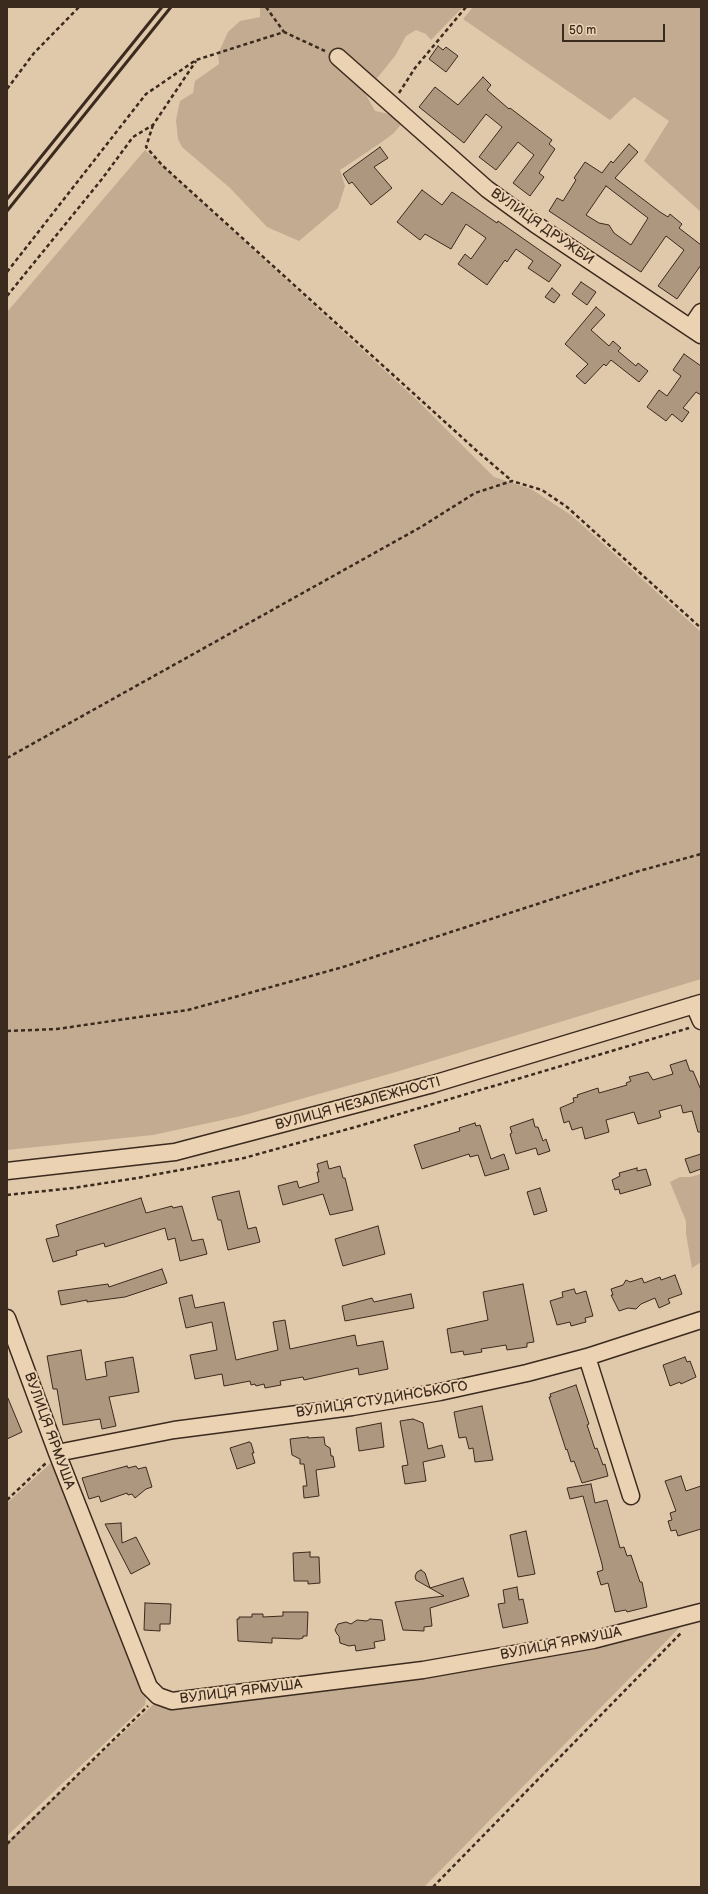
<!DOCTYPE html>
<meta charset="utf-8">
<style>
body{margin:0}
#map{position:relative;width:708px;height:1894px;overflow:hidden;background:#e0c8aa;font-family:"Balsamiq Sans",sans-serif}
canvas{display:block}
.frame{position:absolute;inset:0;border:8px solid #3b2a1e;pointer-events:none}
.scale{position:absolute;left:562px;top:24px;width:103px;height:18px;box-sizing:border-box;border:2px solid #3b2a1e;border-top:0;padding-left:5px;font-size:12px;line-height:14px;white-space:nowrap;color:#3b2a1e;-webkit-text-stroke:3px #ebd2b3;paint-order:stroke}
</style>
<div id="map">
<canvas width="708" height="1894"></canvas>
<div class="frame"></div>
<div class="scale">50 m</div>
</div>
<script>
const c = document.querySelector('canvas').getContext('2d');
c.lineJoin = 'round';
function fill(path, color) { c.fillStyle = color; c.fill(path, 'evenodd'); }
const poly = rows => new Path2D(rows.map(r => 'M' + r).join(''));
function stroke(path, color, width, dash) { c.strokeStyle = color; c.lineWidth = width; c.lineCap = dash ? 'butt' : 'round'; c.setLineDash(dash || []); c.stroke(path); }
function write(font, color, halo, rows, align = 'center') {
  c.font = font + ' "Balsamiq Sans",sans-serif'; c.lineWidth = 4; c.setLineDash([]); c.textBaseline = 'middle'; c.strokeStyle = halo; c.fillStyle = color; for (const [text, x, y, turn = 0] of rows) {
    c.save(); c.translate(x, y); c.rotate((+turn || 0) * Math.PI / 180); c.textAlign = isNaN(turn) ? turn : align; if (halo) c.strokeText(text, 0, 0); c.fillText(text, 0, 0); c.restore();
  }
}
fill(poly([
 [260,7,463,7,431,40,426,34,416,30,406,36,395,56,365,93,375,111,394,115,403,122,394,133,379,144,340,170,345,186,338,208,299,241,267,227,230,188,182,147,178,139,176,120,180,101,193,93,195,81,219,64,218,54,228,32,240,21,260,17],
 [473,7,701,7,701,212,644,161,669,121,634,97,610,120,463,19],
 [145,150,419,402,494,477,531,489,571,515,701,632,701,979,396,1072,241,1116,153,1135,7,1150,7,312],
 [701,1174,701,1262,692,1268,686,1234,686,1221,670,1182,680,1177,690,1177],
 [53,1461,146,1693,145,1705,7,1836,7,1503],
 [682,1617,686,1621,424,1887,7,1887,7,1842,157,1701,171,1705,534,1659]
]), '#c2ab90');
const building = poly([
 [438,46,443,50,446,47,458,56,446,72,429,59,438,46],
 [483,77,491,85,487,90,509,109,510,108,552,140,549,144,555,149,539,173,544,177,530,196,513,183,534,155,518,142,496,170,479,157,502,127,486,114,464,143,419,107,435,87,458,105,483,77],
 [629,144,638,152,615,178,660,212,668,217,670,214,682,224,679,228,701,245,701,265,677,299,658,286,684,250,666,236,641,272,549,211,557,198,563,201,576,180,574,178,585,162,602,173,611,161,613,163,629,144],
 [606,186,648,218,631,245,614,233,609,225,599,223,586,215,606,186],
 [380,147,388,158,374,167,392,188,371,205,352,182,349,184,343,174,380,147],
 [422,190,442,205,452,192,497,223,498,221,561,265,549,282,528,268,533,261,516,249,507,262,505,260,487,285,458,264,465,254,471,259,486,238,466,224,451,249,425,234,420,240,397,222,422,190],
 [581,282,596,292,587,305,572,294,581,282],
 [552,288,560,295,554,303,545,297,552,288],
 [596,307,605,315,591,330,609,346,613,341,621,348,618,351,636,366,638,363,648,371,639,382,611,360,606,366,604,364,585,384,576,376,588,364,565,344,596,307],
 [684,354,701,366,701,395,696,392,683,408,689,412,682,422,672,414,666,421,647,407,659,390,667,396,681,376,673,370,684,354],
 [686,1060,690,1071,693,1071,701,1090,701,1132,698,1132,692,1111,683,1113,681,1105,659,1111,661,1117,659,1118,638,1124,634,1112,606,1120,609,1132,585,1139,582,1127,572,1130,569,1121,564,1123,560,1108,574,1102,573,1098,578,1097,577,1095,598,1088,599,1093,627,1085,626,1083,631,1081,629,1077,648,1072,653,1080,673,1074,670,1065,686,1060],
 [533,1119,535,1127,538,1127,543,1141,546,1139,550,1151,538,1155,536,1148,516,1154,510,1134,512,1133,510,1127,533,1119],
 [475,1123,476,1126,480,1125,491,1159,504,1154,509,1169,485,1176,478,1155,470,1157,469,1154,422,1169,414,1145,460,1131,459,1128,475,1123],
 [701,1154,701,1169,690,1173,685,1159,701,1154],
 [327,1161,329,1169,340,1166,343,1178,345,1178,353,1210,330,1215,323,1194,283,1205,278,1186,297,1181,299,1188,319,1182,317,1172,319,1172,317,1164,327,1161],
 [637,1168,637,1171,646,1169,651,1185,620,1194,619,1189,615,1190,612,1180,620,1176,619,1173,637,1168],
 [540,1188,547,1211,534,1215,527,1192,540,1188],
 [239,1191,248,1229,256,1227,260,1242,228,1250,221,1220,218,1220,212,1197,239,1191],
 [141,1198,146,1213,172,1206,173,1208,182,1206,192,1241,203,1239,207,1254,180,1261,175,1238,168,1240,165,1228,105,1247,104,1243,76,1251,77,1255,53,1262,46,1239,59,1236,56,1225,141,1198],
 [378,1226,385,1254,343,1266,335,1239,378,1226],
 [162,1269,167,1283,125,1297,87,1302,87,1300,61,1305,58,1291,108,1284,109,1287,162,1269],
 [675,1275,682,1294,668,1299,670,1303,659,1308,655,1298,641,1304,636,1309,628,1308,619,1311,611,1295,613,1295,611,1289,623,1285,626,1280,630,1282,642,1278,644,1283,660,1277,661,1280,675,1275],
 [523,1284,534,1342,527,1343,527,1347,507,1350,506,1345,481,1349,482,1352,464,1355,463,1351,451,1353,447,1329,488,1320,483,1292,523,1284],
 [574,1289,576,1294,586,1291,593,1316,585,1318,586,1322,571,1326,570,1322,557,1325,550,1301,563,1297,562,1292,574,1289],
 [411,1294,414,1308,345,1321,342,1306,372,1298,374,1302,411,1294],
 [192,1295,195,1308,224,1302,236,1360,278,1350,273,1322,285,1320,290,1349,355,1335,357,1346,383,1341,388,1369,359,1375,358,1368,304,1380,303,1377,280,1381,281,1385,265,1388,264,1384,256,1386,255,1384,251,1385,250,1381,224,1386,222,1374,195,1379,190,1355,217,1350,212,1322,186,1328,179,1298,192,1295],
 [81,1350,86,1380,107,1376,105,1362,133,1357,139,1392,109,1397,116,1426,102,1429,100,1419,63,1425,57,1389,53,1389,47,1356,81,1350],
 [685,1357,687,1362,690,1361,696,1377,681,1384,680,1382,670,1386,663,1365,685,1357],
 [576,1385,589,1424,587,1425,595,1449,597,1448,603,1465,605,1464,608,1476,582,1483,574,1461,571,1462,567,1449,566,1450,549,1397,551,1397,550,1394,576,1385],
 [7,1396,22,1432,7,1439,7,1396],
 [482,1406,493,1460,475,1462,473,1448,469,1449,466,1437,459,1438,454,1412,482,1406],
 [413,1419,423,1423,428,1449,442,1445,445,1457,423,1462,426,1481,405,1484,402,1466,408,1465,400,1421,413,1419],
 [381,1423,384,1447,359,1451,356,1428,381,1423],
 [308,1437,308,1438,324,1437,325,1445,330,1448,331,1456,333,1456,335,1467,316,1470,319,1496,304,1498,303,1486,307,1486,304,1464,300,1464,300,1459,292,1455,290,1439,308,1437],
 [249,1442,251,1443,254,1453,252,1453,255,1463,237,1469,230,1448,249,1442],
 [127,1466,128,1468,136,1466,138,1469,146,1467,152,1487,146,1489,135,1498,132,1494,128,1495,127,1493,101,1502,99,1496,89,1499,82,1478,127,1466],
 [681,1476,686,1491,701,1486,701,1529,678,1536,676,1530,671,1531,668,1521,672,1520,670,1513,676,1511,665,1481,681,1476],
 [591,1484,595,1503,607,1500,620,1548,624,1547,627,1556,631,1555,640,1582,642,1582,647,1607,627,1612,626,1610,615,1612,608,1583,601,1585,597,1572,603,1570,602,1564,583,1496,570,1499,567,1488,591,1484],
 [121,1523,122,1543,136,1537,150,1564,131,1574,105,1524,121,1523],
 [526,1531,535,1574,518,1577,510,1535,526,1531],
 [310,1552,310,1557,319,1557,320,1583,308,1584,308,1581,294,1581,293,1553,310,1552],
 [421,1570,425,1573,430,1588,416,1580,415,1576,417,1572,421,1570],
 [463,1578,469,1596,430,1608,432,1626,424,1627,424,1631,403,1630,395,1602,444,1596,430,1588,463,1578],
 [517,1587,519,1600,523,1599,528,1623,503,1628,498,1604,505,1603,503,1590,517,1587],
 [145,1603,171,1604,170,1624,160,1624,160,1631,144,1630,145,1603],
 [283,1612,308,1612,307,1636,303,1636,303,1638,299,1639,272,1638,272,1643,238,1641,237,1619,239,1619,239,1617,252,1617,252,1614,263,1614,263,1617,283,1616,283,1612],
 [370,1619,382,1620,385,1640,374,1642,375,1648,356,1651,355,1645,349,1646,340,1643,339,1636,337,1634,335,1630,338,1624,346,1622,351,1624,357,1620,367,1621,370,1619]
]);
fill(building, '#ad977f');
stroke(building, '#3b2a1e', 1);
const minor = poly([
 [338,57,487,189,535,224,701,335],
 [691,327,701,312],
 [694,1005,701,1021],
 [7,1171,175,1152,433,1084,701,1003],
 [7,1318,57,1453,149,1687,158,1696,172,1701,423,1670,593,1640,701,1612],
 [587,1357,631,1496],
 [57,1453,174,1430,352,1407,440,1392,527,1373,587,1357,701,1320]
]);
stroke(minor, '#3b2a1e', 19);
stroke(poly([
 [266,7,284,32],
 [7,89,34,53,79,7],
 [399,93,415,68,466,7],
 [153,125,146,147,163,166,477,451,512,481],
 [7,272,146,94,196,60,284,32,325,51],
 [7,296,102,179,133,137,153,125,196,61],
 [7,758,421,527,475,493,512,481,542,490,567,507,701,628],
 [7,1031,57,1029,188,1010,343,967,639,871,701,854],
 [7,1195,73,1188,137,1178,244,1158,359,1126,689,1028],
 [7,1500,46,1463],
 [7,1844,148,1706],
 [433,1887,682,1632]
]), '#3b2a1e', 2.5, [4, 3]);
stroke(minor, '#ebd2b3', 16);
stroke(poly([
 [7,199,162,7],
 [7,211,171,7]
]), '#3b2a1e', 3);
write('14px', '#3b2a1e', '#ebd2b3', [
 ["ВУЛИЦЯ ДРУЖБИ",542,227,35],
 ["ВУЛИЦЯ НЕЗАЛЕЖНОСТІ",358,1104,-15],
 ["ВУЛИЦЯ СТУДИНСЬКОГО",382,1400,-9],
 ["ВУЛИЦЯ ЯРМУША",49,1431,70],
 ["ВУЛИЦЯ ЯРМУША",561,1644,-11],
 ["ВУЛИЦЯ ЯРМУША",241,1692,-7]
]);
</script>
